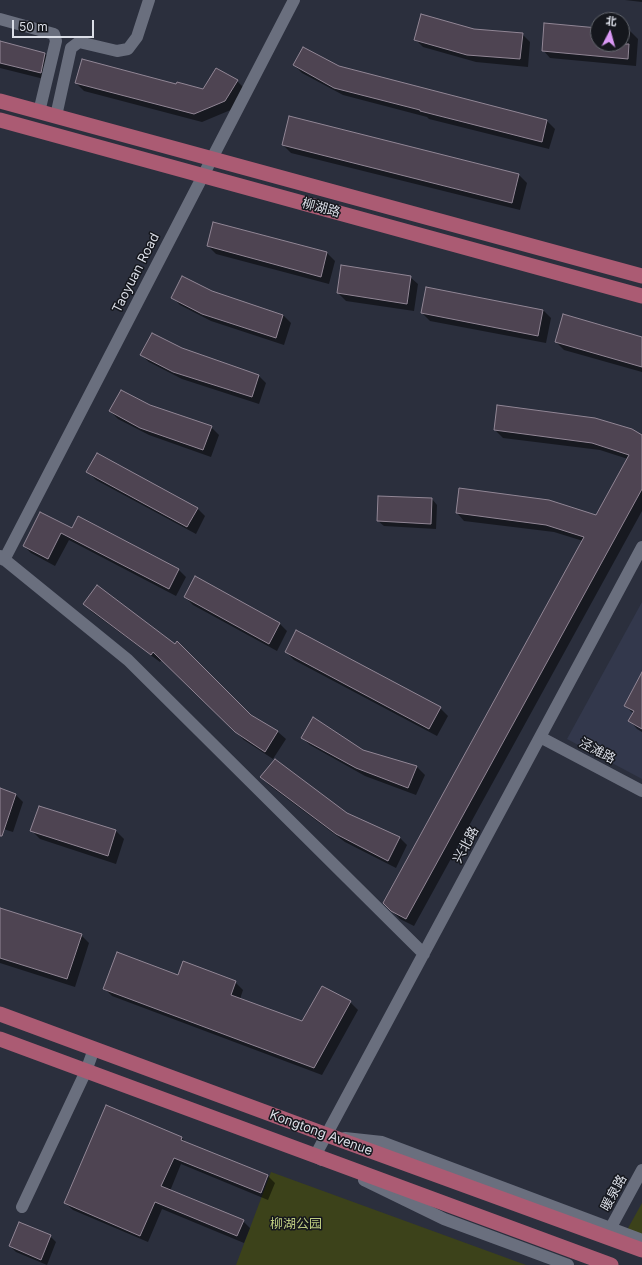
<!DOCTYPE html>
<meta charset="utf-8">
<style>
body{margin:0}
#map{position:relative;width:642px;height:1265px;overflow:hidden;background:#2b2f3d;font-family:Inter,"Noto Sans SC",sans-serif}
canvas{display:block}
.north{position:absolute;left:590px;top:12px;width:40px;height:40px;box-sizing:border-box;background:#15171d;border:1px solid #64676e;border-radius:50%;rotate:6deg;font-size:11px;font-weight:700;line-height:16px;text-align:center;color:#dbdee7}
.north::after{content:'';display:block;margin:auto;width:14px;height:18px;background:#db99f5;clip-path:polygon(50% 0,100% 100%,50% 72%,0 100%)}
.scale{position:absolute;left:12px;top:20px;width:82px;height:18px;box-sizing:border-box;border:2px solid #dbdee7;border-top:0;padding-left:5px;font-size:12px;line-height:14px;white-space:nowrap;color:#dbdee7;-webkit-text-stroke:3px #15171d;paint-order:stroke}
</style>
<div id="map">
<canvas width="642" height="1265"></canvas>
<div class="north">北</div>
<div class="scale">50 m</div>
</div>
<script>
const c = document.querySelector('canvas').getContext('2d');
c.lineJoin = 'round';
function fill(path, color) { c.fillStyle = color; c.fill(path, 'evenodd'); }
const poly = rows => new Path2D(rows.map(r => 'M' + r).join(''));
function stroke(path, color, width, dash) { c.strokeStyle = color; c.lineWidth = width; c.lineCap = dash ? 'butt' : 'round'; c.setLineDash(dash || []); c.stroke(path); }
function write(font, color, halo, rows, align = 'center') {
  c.font = font + ' Inter,"Noto Sans SC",sans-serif'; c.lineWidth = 3; c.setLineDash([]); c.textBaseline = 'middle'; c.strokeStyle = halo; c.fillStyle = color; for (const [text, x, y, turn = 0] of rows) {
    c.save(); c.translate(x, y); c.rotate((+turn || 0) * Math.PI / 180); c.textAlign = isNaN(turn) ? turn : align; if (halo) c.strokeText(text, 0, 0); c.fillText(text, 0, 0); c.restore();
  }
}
fill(poly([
 [642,602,642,779,567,739]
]), '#33384c');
fill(poly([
 [271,1172,526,1265,236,1265],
 [642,1203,642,1236,627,1230]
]), '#3c421a');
fill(poly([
 [625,0,642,0,642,2],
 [598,29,598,44,622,44,622,31,630,31,638,39,636,66,550,58,543,50],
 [474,30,522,34,530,42,528,67,476,62,423,47,415,39],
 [0,42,45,54,53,61,48,80,0,68],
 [294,65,339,67,547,121,555,129,549,149,429,119,427,117,343,95,302,73],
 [237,81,245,89,233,109,202,122,84,91,76,83,177,85,204,90],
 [283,145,519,175,527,183,520,210,291,153],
 [214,223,327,253,335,261,329,284,216,254,208,246],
 [410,277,418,284,414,311,346,301,338,293],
 [211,292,283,315,291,323,284,345,211,321,180,305,172,297],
 [543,310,551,318,546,343,430,321,422,313],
 [642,338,642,372,564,350,556,342],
 [181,349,259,376,266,383,259,404,182,379,149,362,141,355],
 [149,406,211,427,219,435,211,457,149,435,118,419,110,411],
 [495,430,642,436,642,511,414,926,400,919,384,903,583,541,554,532,464,521,457,513,597,516,628,459,600,450,503,438],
 [88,472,197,508,205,516,196,534,96,480],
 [432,499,437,505,436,529,384,526,378,521],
 [78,517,179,570,186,577,176,596,69,540,55,566,31,553,24,546,72,529],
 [185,597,280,624,287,631,277,651,193,605],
 [84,604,251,715,278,732,286,739,273,759,244,740,162,659,160,662,92,612],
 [286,652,440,708,448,716,437,736,294,660],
 [642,674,642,732,637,729,630,721,634,714,625,706],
 [302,738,363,751,417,767,425,775,416,795,365,776,310,745],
 [261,777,399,837,407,845,396,868,345,842,269,785],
 [0,790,15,794,23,802,13,832,0,828],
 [40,807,116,831,124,839,116,864,40,839,32,831],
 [0,909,81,935,89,943,75,987,0,963],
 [178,976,235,982,243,990,240,999,302,1023,350,1002,358,1010,322,1075,112,996,104,988],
 [107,1106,182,1138,186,1143,268,1176,275,1183,268,1200,181,1164,170,1191,243,1221,250,1228,244,1243,162,1209,148,1242,73,1210,65,1203],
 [50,1236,56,1242,47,1265,16,1252,10,1246]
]), '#0007');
const building = poly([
 [421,14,474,29,523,33,520,59,467,55,414,40,421,14],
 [544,23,598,28,598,44,629,44,628,59,542,51,544,23],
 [0,41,45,53,41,73,0,63,0,41],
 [303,47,339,66,547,120,542,142,420,111,420,110,334,88,293,65,303,47],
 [82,59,176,84,177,82,203,89,216,68,238,80,225,101,194,114,75,83,82,59],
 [289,116,519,174,512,203,282,145,289,116],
 [213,222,327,252,321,277,207,246,213,222],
 [341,265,411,276,407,304,337,293,341,265],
 [182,276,212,291,283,315,276,338,202,314,171,298,182,276],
 [426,287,543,310,538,336,421,313,426,287],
 [563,314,642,337,642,367,555,342,563,314],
 [152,333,182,348,259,375,252,397,173,372,140,355,152,333],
 [121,390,150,405,212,426,203,450,140,428,109,411,121,390],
 [497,405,595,418,632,429,642,435,642,489,406,919,391,911,383,903,584,537,546,525,456,513,459,488,549,500,596,515,629,455,592,443,494,430,497,405],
 [97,453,198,508,187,527,86,472,97,453],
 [378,496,432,498,431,524,377,521,378,496],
 [40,512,72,528,78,516,179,569,169,589,61,533,48,559,23,546,40,512],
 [195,576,280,623,269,644,184,597,195,576],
 [97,585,175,644,177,641,251,715,278,731,265,752,235,732,153,652,151,655,83,604,97,585],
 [296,630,441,707,429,729,285,652,296,630],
 [642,672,642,729,628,721,634,711,624,706,642,672],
 [313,717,363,750,417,766,408,788,356,768,301,738,313,717],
 [275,759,347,813,400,837,388,861,336,834,260,777,275,759],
 [0,788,16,794,2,836,0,836,0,788],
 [39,806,116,830,108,856,30,831,39,806],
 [0,908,82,934,67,979,0,958,0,908],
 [117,952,178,975,183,961,236,981,231,995,302,1021,322,986,351,1001,314,1068,103,989,117,952],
 [106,1105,182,1137,181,1140,268,1175,261,1193,174,1158,161,1186,244,1220,237,1236,155,1202,140,1236,64,1203,106,1105],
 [19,1222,51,1235,41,1260,9,1246,19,1222]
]);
fill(building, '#4e4452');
stroke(building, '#918695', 1);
stroke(poly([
 [0,19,54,34,56,41,39,112],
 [56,116,71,48,79,42,117,51,128,49,137,37,149,0],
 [0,556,128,660,424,954],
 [4,560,294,0],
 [540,737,642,791],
 [345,1138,382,1142,642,1240],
 [322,1160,315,1156,642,547],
 [364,1180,444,1219,568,1265],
 [22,1207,86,1071,94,1049],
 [610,1229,642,1170]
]), '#6a6f7e', 12);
stroke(poly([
 [0,101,642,276],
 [0,120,642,296],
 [0,1014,327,1135,642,1250],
 [0,1039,611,1265]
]), '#ab5b73', 15);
write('13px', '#dbdee7', '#15171d', [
 ["柳湖路",321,208,15],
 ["Taoyuan Road",136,273,-63],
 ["泾滩路",597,751,28],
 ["兴北路",466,845,-62],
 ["Kongtong Avenue",321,1133,20],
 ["暖泉路",614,1193,-61]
]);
write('13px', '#bdcb80', '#15171d', [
 ["柳湖公园",296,1224]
]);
</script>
